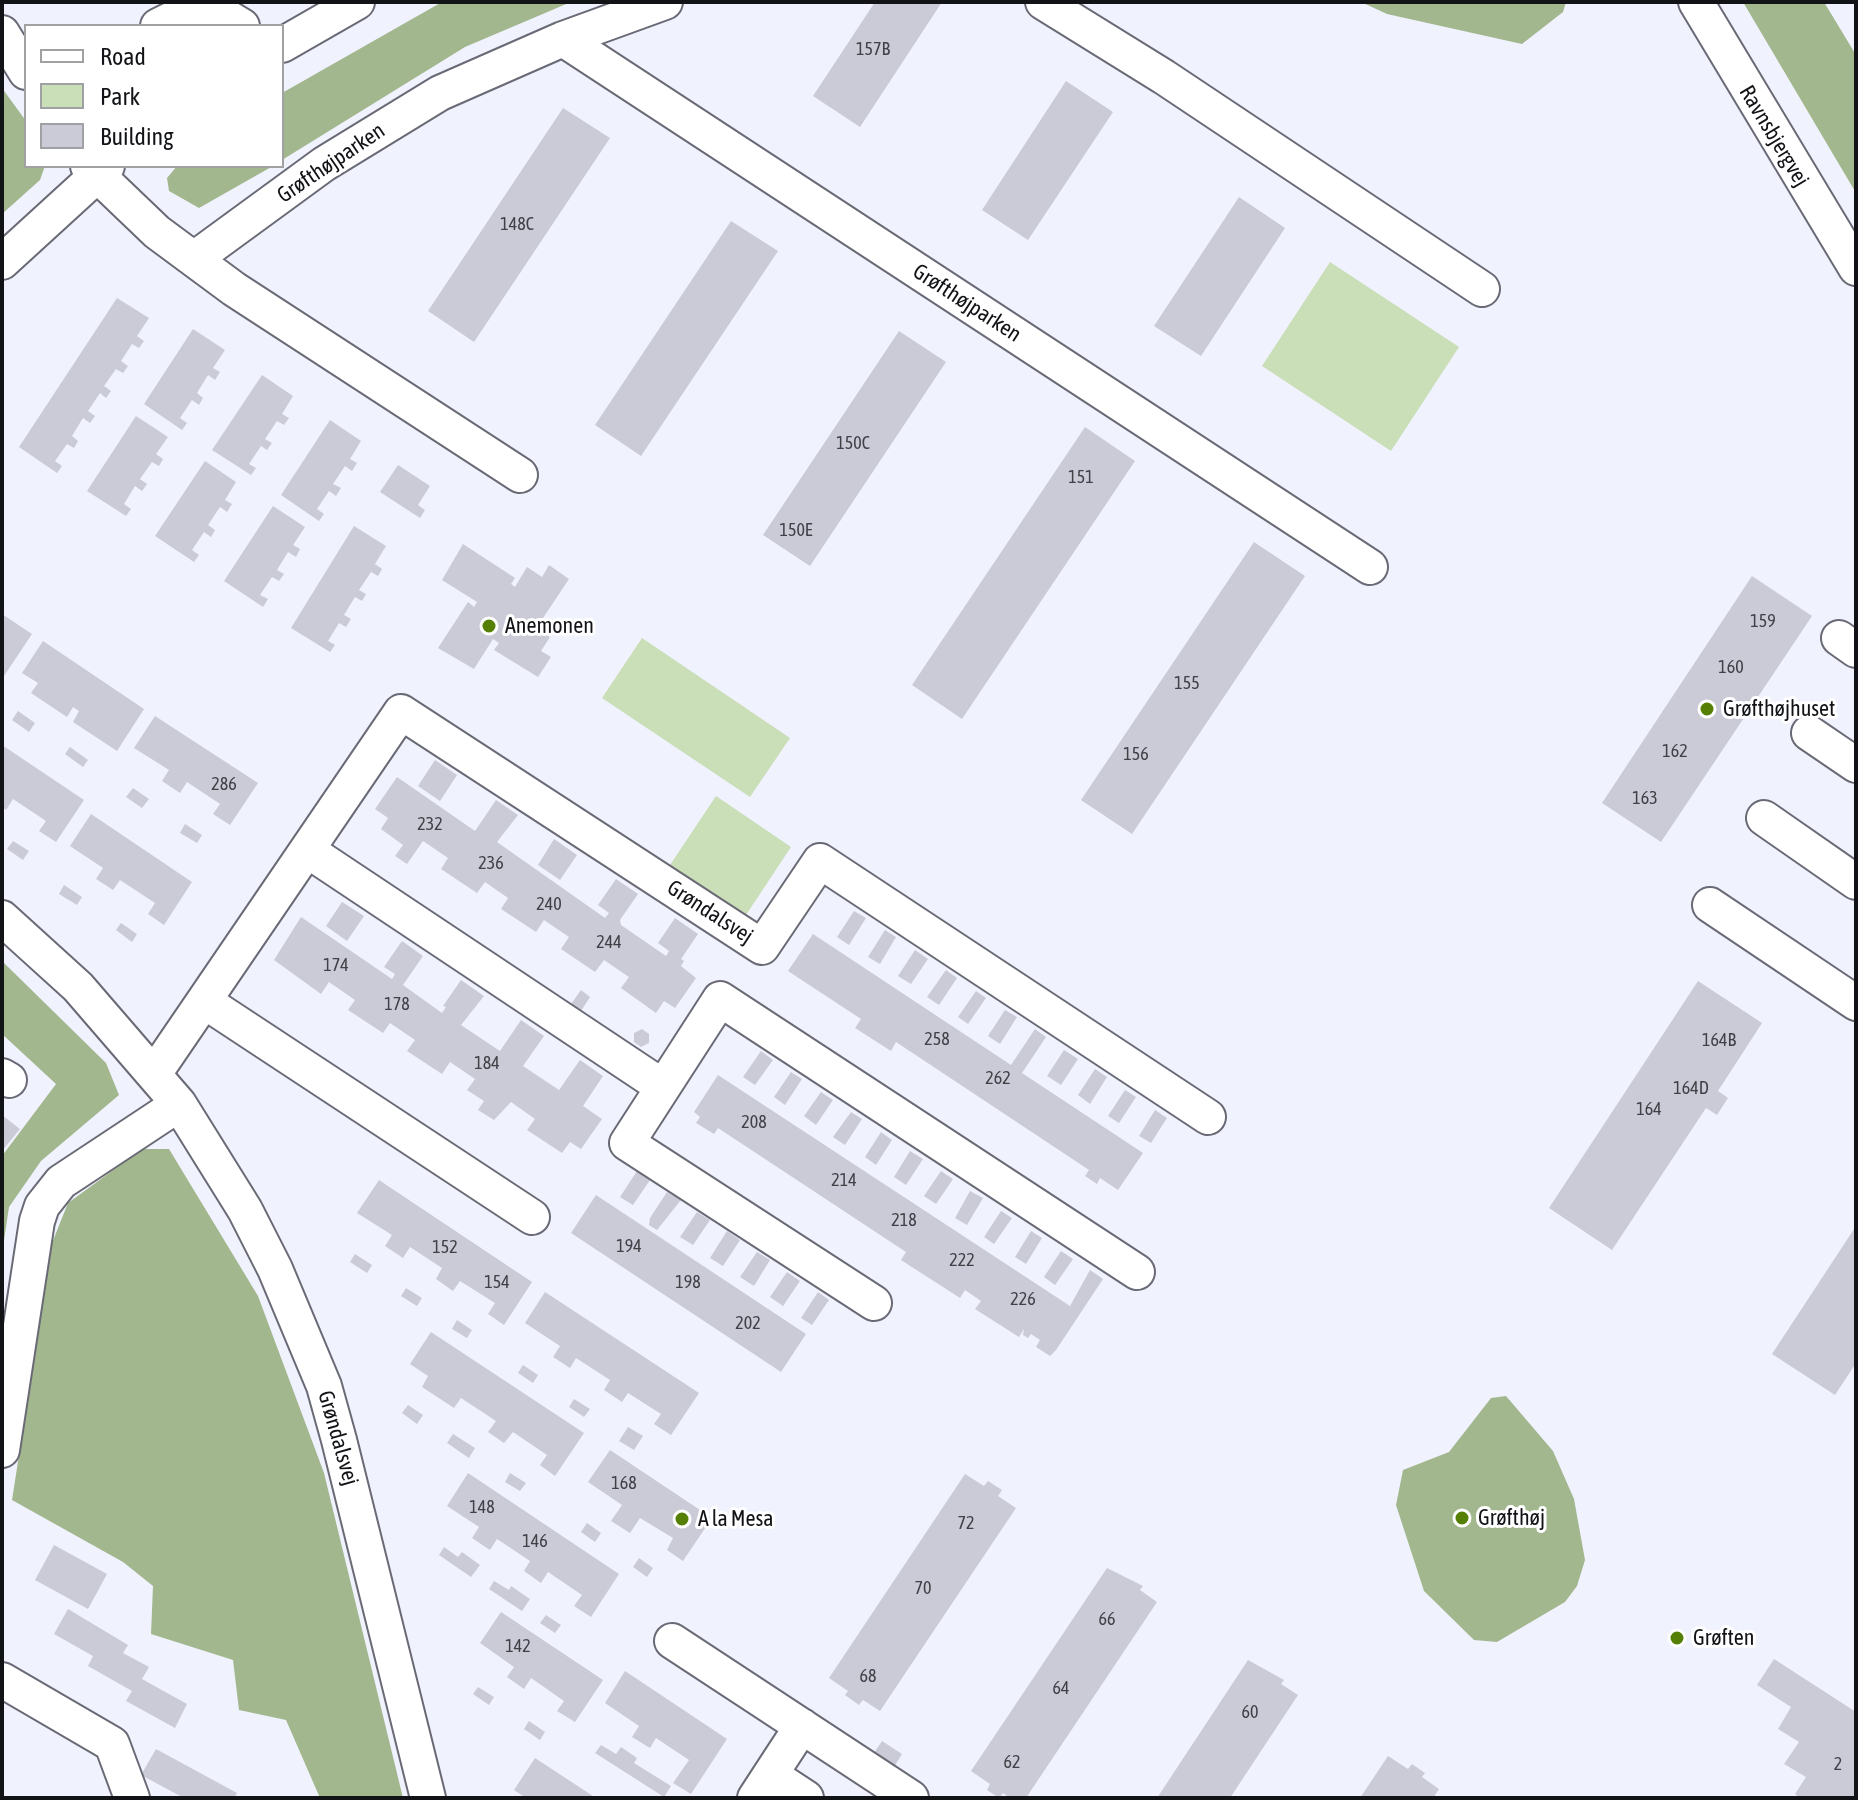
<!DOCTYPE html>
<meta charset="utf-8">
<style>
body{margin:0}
#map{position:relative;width:1858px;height:1800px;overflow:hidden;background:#f0f2fe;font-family:"Asap Condensed",sans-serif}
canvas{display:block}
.frame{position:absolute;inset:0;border:4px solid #121317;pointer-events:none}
.legend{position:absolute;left:24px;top:24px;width:260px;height:144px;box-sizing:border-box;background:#fff;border:2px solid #a0a1a2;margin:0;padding:10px 14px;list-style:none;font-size:24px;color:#121317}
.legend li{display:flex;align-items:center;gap:16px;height:40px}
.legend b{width:40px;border:2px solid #a0a1a2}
</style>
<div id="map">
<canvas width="1858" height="1800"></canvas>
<div class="frame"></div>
<ul class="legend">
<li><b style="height:10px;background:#fff"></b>Road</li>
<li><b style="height:22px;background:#cadeb7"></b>Park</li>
<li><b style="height:22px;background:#cacbd7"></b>Building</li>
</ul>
</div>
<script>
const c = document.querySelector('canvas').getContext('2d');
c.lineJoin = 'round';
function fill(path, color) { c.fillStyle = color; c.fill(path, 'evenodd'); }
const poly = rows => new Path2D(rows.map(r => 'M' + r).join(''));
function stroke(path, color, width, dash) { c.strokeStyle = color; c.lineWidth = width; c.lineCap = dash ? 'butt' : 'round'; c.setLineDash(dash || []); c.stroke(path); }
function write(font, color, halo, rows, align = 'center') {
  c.font = font + ' "Asap Condensed",sans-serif'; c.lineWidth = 6; c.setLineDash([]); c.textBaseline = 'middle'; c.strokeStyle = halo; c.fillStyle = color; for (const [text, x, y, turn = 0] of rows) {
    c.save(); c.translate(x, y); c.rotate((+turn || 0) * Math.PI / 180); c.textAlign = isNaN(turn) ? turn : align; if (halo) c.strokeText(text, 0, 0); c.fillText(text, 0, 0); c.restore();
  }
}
fill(poly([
 [1330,262,1459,347,1391,451,1262,366],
 [642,638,790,738,750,797,602,698],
 [716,796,791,847,742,921,666,871]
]), '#cadeb7');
fill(poly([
 [442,2,571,2,465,47,282,160,282,93],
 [1361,2,1566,2,1563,12,1522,44,1387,14],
 [1743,2,1824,2,1856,55,1856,193],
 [2,88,26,121,26,166,45,166,40,180,2,214],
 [177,166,273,166,199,208,169,191,167,178],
 [2,961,106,1063,119,1095,41,1161,9,1207,2,1254,2,1156,56,1084,2,1034],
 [142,1149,169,1149,258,1296,324,1473,403,1798,320,1798,286,1720,239,1710,233,1660,151,1634,153,1586,123,1562,12,1500,52,1243,68,1203],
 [1506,1396,1553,1451,1574,1499,1585,1560,1577,1586,1565,1602,1497,1642,1474,1640,1424,1591,1396,1505,1403,1470,1449,1452,1491,1398]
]), '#a3b78e');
fill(poly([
 [875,2,942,2,860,127,813,96],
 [1066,81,1113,112,1028,240,982,210],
 [563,108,610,138,474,342,428,311],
 [1239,197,1285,228,1201,356,1154,326],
 [731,221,778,251,641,456,595,425],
 [117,298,149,318,137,336,144,341,139,348,132,344,121,361,128,366,123,373,116,369,104,386,111,391,106,398,100,393,88,411,95,416,90,423,83,418,72,436,78,441,74,448,67,444,55,461,62,466,57,473,19,447],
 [193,329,225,350,213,368,220,372,215,380,208,375,197,393,203,398,199,405,192,400,180,418,187,423,182,430,144,404],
 [899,331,946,362,810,566,763,535],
 [262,375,293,396,282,414,289,418,284,425,277,421,265,439,272,443,267,450,261,446,249,464,256,468,251,475,212,450],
 [136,416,168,437,156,454,163,459,159,466,152,462,140,479,147,484,142,491,135,486,124,504,131,509,126,516,87,491],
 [330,420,361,441,350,459,357,463,352,471,345,466,333,484,341,488,336,496,329,491,317,509,324,514,319,521,281,495],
 [1085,427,1135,461,962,719,912,685],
 [205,461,236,482,225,500,232,504,227,512,220,507,208,525,215,530,211,537,204,532,192,550,199,555,194,562,155,536],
 [398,465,430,486,418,505,425,510,420,518,380,492],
 [273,506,305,527,293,545,300,549,296,557,288,552,277,570,284,574,279,581,272,577,260,595,268,599,263,607,224,581],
 [354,526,386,546,375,564,382,569,378,576,371,572,359,590,366,594,362,601,355,597,344,615,351,619,346,627,339,623,328,641,335,645,330,652,291,628],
 [1254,542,1305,576,1132,834,1081,800],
 [463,544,515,578,511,584,515,587,527,567,542,577,549,565,569,579,539,624,533,620,531,624,550,637,541,651,551,657,538,677,494,650,499,643,493,639,474,669,438,648,468,602,474,607,477,602,442,580],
 [1752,576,1812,616,1661,842,1602,803],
 [2,614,32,634,4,676,2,675],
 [43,641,144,709,117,751,73,722,79,711,73,707,67,717,31,693,38,683,22,673],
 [18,711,35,723,29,732,12,720],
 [155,716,258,783,230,825,213,814,220,804,187,782,180,793,162,781,169,770,134,748],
 [2,745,84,800,56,842,39,831,46,821,13,799,6,810,2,807],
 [70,747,88,760,83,767,65,754],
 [435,760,457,775,440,801,418,786],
 [397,777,475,831,496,800,518,815,497,842,605,918,609,913,598,905,616,879,638,894,620,920,621,925,666,956,669,951,658,943,675,918,698,934,681,959,684,961,681,966,696,978,675,1008,664,1001,656,1013,621,988,629,977,604,960,595,972,561,949,569,937,544,920,536,932,501,909,508,898,485,882,477,893,441,869,448,858,423,841,407,864,395,856,403,845,381,829,388,818,375,809],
 [133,788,149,799,142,808,126,797],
 [91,814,192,882,164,925,148,914,155,903,120,880,113,890,96,879,103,868,70,846],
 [185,824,202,835,197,843,180,833],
 [554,839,577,855,560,880,538,865],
 [13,841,29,851,23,860,7,849],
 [64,885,82,897,77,905,59,894],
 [342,902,364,916,347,941,326,926],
 [854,911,866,918,849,945,837,937],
 [301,917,392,979,395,974,384,967,402,941,423,956,403,985,442,1013,446,1007,443,1006,461,980,484,996,461,1025,500,1051,521,1020,544,1036,523,1066,559,1090,580,1060,603,1076,583,1106,602,1119,581,1149,570,1142,562,1153,527,1130,535,1119,511,1102,494,1120,478,1110,484,1101,467,1090,475,1079,450,1062,442,1074,407,1051,415,1040,390,1023,383,1033,348,1010,355,1000,329,982,321,994,274,960],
 [121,923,137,934,132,942,116,930],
 [885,930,896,937,880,964,868,957],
 [813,934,1011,1065,1035,1029,1046,1037,1022,1073,1143,1153,1118,1190,1100,1178,1097,1184,1085,1176,1089,1170,896,1042,891,1051,855,1028,861,1019,788,971],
 [915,950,928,959,911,984,898,976],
 [946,970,957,978,939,1005,927,997],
 [1698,981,1762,1023,1718,1091,1728,1098,1717,1115,1706,1108,1612,1250,1549,1208],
 [581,990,590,997,581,1011,571,1004],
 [976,991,986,998,968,1024,958,1017],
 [1005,1010,1017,1017,1000,1044,988,1036],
 [642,1029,649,1034,649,1043,641,1047,634,1042,634,1033],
 [1064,1050,1078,1059,1061,1085,1047,1076],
 [761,1051,773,1060,755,1085,743,1077],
 [1095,1069,1107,1077,1090,1104,1078,1095],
 [791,1072,802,1079,785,1105,774,1097],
 [718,1075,1070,1306,1090,1270,1103,1279,1056,1350,1050,1356,1036,1347,1040,1340,1031,1334,1028,1338,1023,1335,1024,1329,1019,1337,975,1309,981,1301,965,1290,960,1298,901,1260,906,1252,718,1128,714,1134,696,1123,700,1117,694,1112],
 [1125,1090,1136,1097,1119,1123,1108,1116],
 [821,1092,833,1100,816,1125,804,1116],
 [1155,1110,1167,1118,1151,1143,1139,1136],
 [851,1112,862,1119,845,1145,833,1137],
 [2,1115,20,1129,2,1151],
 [881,1132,892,1140,876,1165,865,1157],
 [910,1151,923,1159,906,1185,894,1177],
 [637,1171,650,1180,633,1205,620,1197],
 [941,1171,953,1179,936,1204,924,1196],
 [379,1180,532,1282,504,1325,488,1314,495,1303,460,1281,453,1291,436,1279,442,1268,410,1247,403,1258,385,1246,392,1235,357,1213],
 [970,1191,983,1198,967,1225,955,1218],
 [667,1192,681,1200,657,1230,649,1225,650,1218],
 [596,1195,806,1334,781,1372,571,1233],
 [1001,1211,1012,1218,994,1244,984,1237],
 [697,1212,710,1220,693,1245,680,1237],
 [1856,1226,1856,1363,1835,1395,1772,1354],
 [727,1231,740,1240,723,1266,710,1258],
 [1031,1231,1042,1238,1026,1264,1015,1257],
 [1061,1251,1073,1259,1055,1285,1044,1277],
 [757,1252,770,1260,754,1286,740,1277],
 [355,1254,372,1265,367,1273,350,1262],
 [787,1272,800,1281,783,1306,770,1297],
 [406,1288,422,1298,417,1306,401,1296],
 [545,1292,699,1393,671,1435,654,1424,661,1414,628,1393,622,1402,604,1390,610,1380,576,1358,570,1368,553,1357,560,1346,525,1323],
 [818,1292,829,1300,812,1325,801,1318],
 [457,1320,472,1330,467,1338,452,1329],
 [431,1332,584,1433,555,1476,540,1465,547,1455,513,1432,504,1443,488,1432,496,1421,461,1398,454,1408,422,1387,428,1376,410,1364],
 [523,1365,538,1375,533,1383,518,1373],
 [574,1399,590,1409,584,1417,569,1407],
 [408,1405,423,1415,417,1424,402,1413],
 [628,1427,643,1436,634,1450,619,1441],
 [453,1434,475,1448,469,1458,447,1443],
 [610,1450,712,1518,683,1561,667,1550,673,1538,640,1518,630,1533,611,1521,622,1505,588,1482],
 [468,1473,619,1574,591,1617,574,1606,582,1595,548,1572,541,1583,524,1571,530,1561,497,1539,490,1550,472,1538,479,1527,447,1506],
 [510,1473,526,1483,520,1491,505,1482],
 [965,1474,984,1486,988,1481,1002,1490,998,1496,1016,1508,880,1711,863,1700,859,1705,845,1695,848,1691,829,1678],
 [587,1523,601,1533,595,1542,581,1532],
 [54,1545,107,1574,88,1609,35,1580],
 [444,1547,458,1557,462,1552,480,1565,471,1577,439,1555],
 [639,1558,653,1568,647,1577,633,1567],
 [1107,1568,1143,1586,1140,1590,1157,1602,1026,1798,1010,1798,1003,1793,999,1798,987,1790,990,1784,971,1771],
 [494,1581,509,1590,511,1586,530,1599,522,1611,489,1589],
 [68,1609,128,1645,123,1653,149,1667,142,1679,187,1704,175,1728,126,1701,132,1691,88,1666,93,1656,54,1634],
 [501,1612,603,1680,575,1722,557,1711,564,1701,531,1678,524,1689,507,1677,514,1667,480,1643],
 [546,1615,561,1625,555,1633,540,1623],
 [1774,1659,1856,1712,1856,1798,1800,1798,1795,1794,1806,1777,1784,1764,1799,1742,1778,1729,1791,1707,1757,1685],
 [1248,1660,1284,1680,1281,1684,1298,1695,1230,1798,1157,1798],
 [625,1671,727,1739,691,1794,673,1783,689,1760,656,1738,650,1748,632,1737,639,1726,605,1703],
 [478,1687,494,1697,489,1705,473,1694],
 [529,1721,545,1732,540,1740,524,1729],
 [882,1741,902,1754,894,1767,874,1753],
 [601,1745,616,1754,621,1747,637,1758,634,1763,671,1786,664,1797,595,1753],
 [156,1749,237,1793,234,1798,184,1798,141,1775],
 [1388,1756,1408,1769,1412,1764,1425,1773,1422,1777,1439,1789,1433,1798,1360,1798],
 [535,1758,596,1798,526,1798,514,1790]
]), '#cacbd7');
const minor = poly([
 [1043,2,1164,77,1482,289],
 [1696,2,1856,268],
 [158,26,192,9,205,8,217,11,242,26],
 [2,33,26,72],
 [563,39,1370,567],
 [282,45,357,2],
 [88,166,157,232,234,289,520,475],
 [194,259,324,164,440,93,563,39,665,2],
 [2,262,107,166],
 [1839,638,1856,650],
 [1809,733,1856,765],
 [1764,818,1856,882],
 [307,850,663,1087],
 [1710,905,1856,1003],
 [2,918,78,987,179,1104,245,1210,275,1269,324,1386,339,1440,428,1798],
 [204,1001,532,1217],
 [154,1074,401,712,762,947,820,861,1208,1117],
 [2,1076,9,1080],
 [874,1303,627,1143,720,999,1137,1272],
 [2,1450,37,1221,42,1206,61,1182,179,1104],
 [672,1641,911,1798],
 [2,1680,112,1744,132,1798],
 [771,1775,806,1798],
 [755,1798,802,1726]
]);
stroke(minor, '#696a75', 38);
stroke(minor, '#fff', 34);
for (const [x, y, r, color] of [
 [489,626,8,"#558005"],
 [1707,709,8,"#558005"],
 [1462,1518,8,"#558005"],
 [682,1519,8,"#558005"],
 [1677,1638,8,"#558005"]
]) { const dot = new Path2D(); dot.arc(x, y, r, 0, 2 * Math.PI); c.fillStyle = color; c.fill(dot); stroke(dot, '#fff', 3); }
write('18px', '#404147', null, [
 ["157B",873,49],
 ["148C",517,224],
 ["150C",853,443],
 ["151",1081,477],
 ["150E",796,530],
 ["159",1763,621],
 ["160",1731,667],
 ["155",1187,683],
 ["162",1675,751],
 ["156",1136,754],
 ["286",224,784],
 ["163",1645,798],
 ["232",430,824],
 ["236",491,863],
 ["240",549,904],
 ["244",609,942],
 ["174",336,965],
 ["178",397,1004],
 ["258",937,1039],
 ["164B",1719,1040],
 ["184",487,1063],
 ["262",998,1078],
 ["164D",1691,1088],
 ["164",1649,1109],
 ["208",754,1122],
 ["214",844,1180],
 ["218",904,1220],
 ["194",629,1246],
 ["152",445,1247],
 ["222",962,1260],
 ["154",497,1282],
 ["198",688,1282],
 ["226",1023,1299],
 ["202",748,1323],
 ["168",624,1483],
 ["148",482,1507],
 ["72",966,1523],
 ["146",535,1541],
 ["70",923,1588],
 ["66",1107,1619],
 ["142",518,1646],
 ["68",868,1676],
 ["64",1061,1688],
 ["60",1250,1712],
 ["62",1012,1762],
 ["2",1838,1764]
]);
write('22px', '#121317', '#fff', [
 ["Ravnsbjergvej",1774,136,59],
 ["Grøfthøjparken",331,163,-34],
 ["Grøfthøjparken",967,303,33],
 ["Grøndalsvej",710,912,33],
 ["Grøndalsvej",338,1438,74]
]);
write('22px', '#121317', '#fff', [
 ["Anemonen",505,626],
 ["Grøfthøjhuset",1723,709],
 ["Grøfthøj",1478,1518],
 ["A la Mesa",698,1519],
 ["Grøften",1693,1638]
], 'left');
</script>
